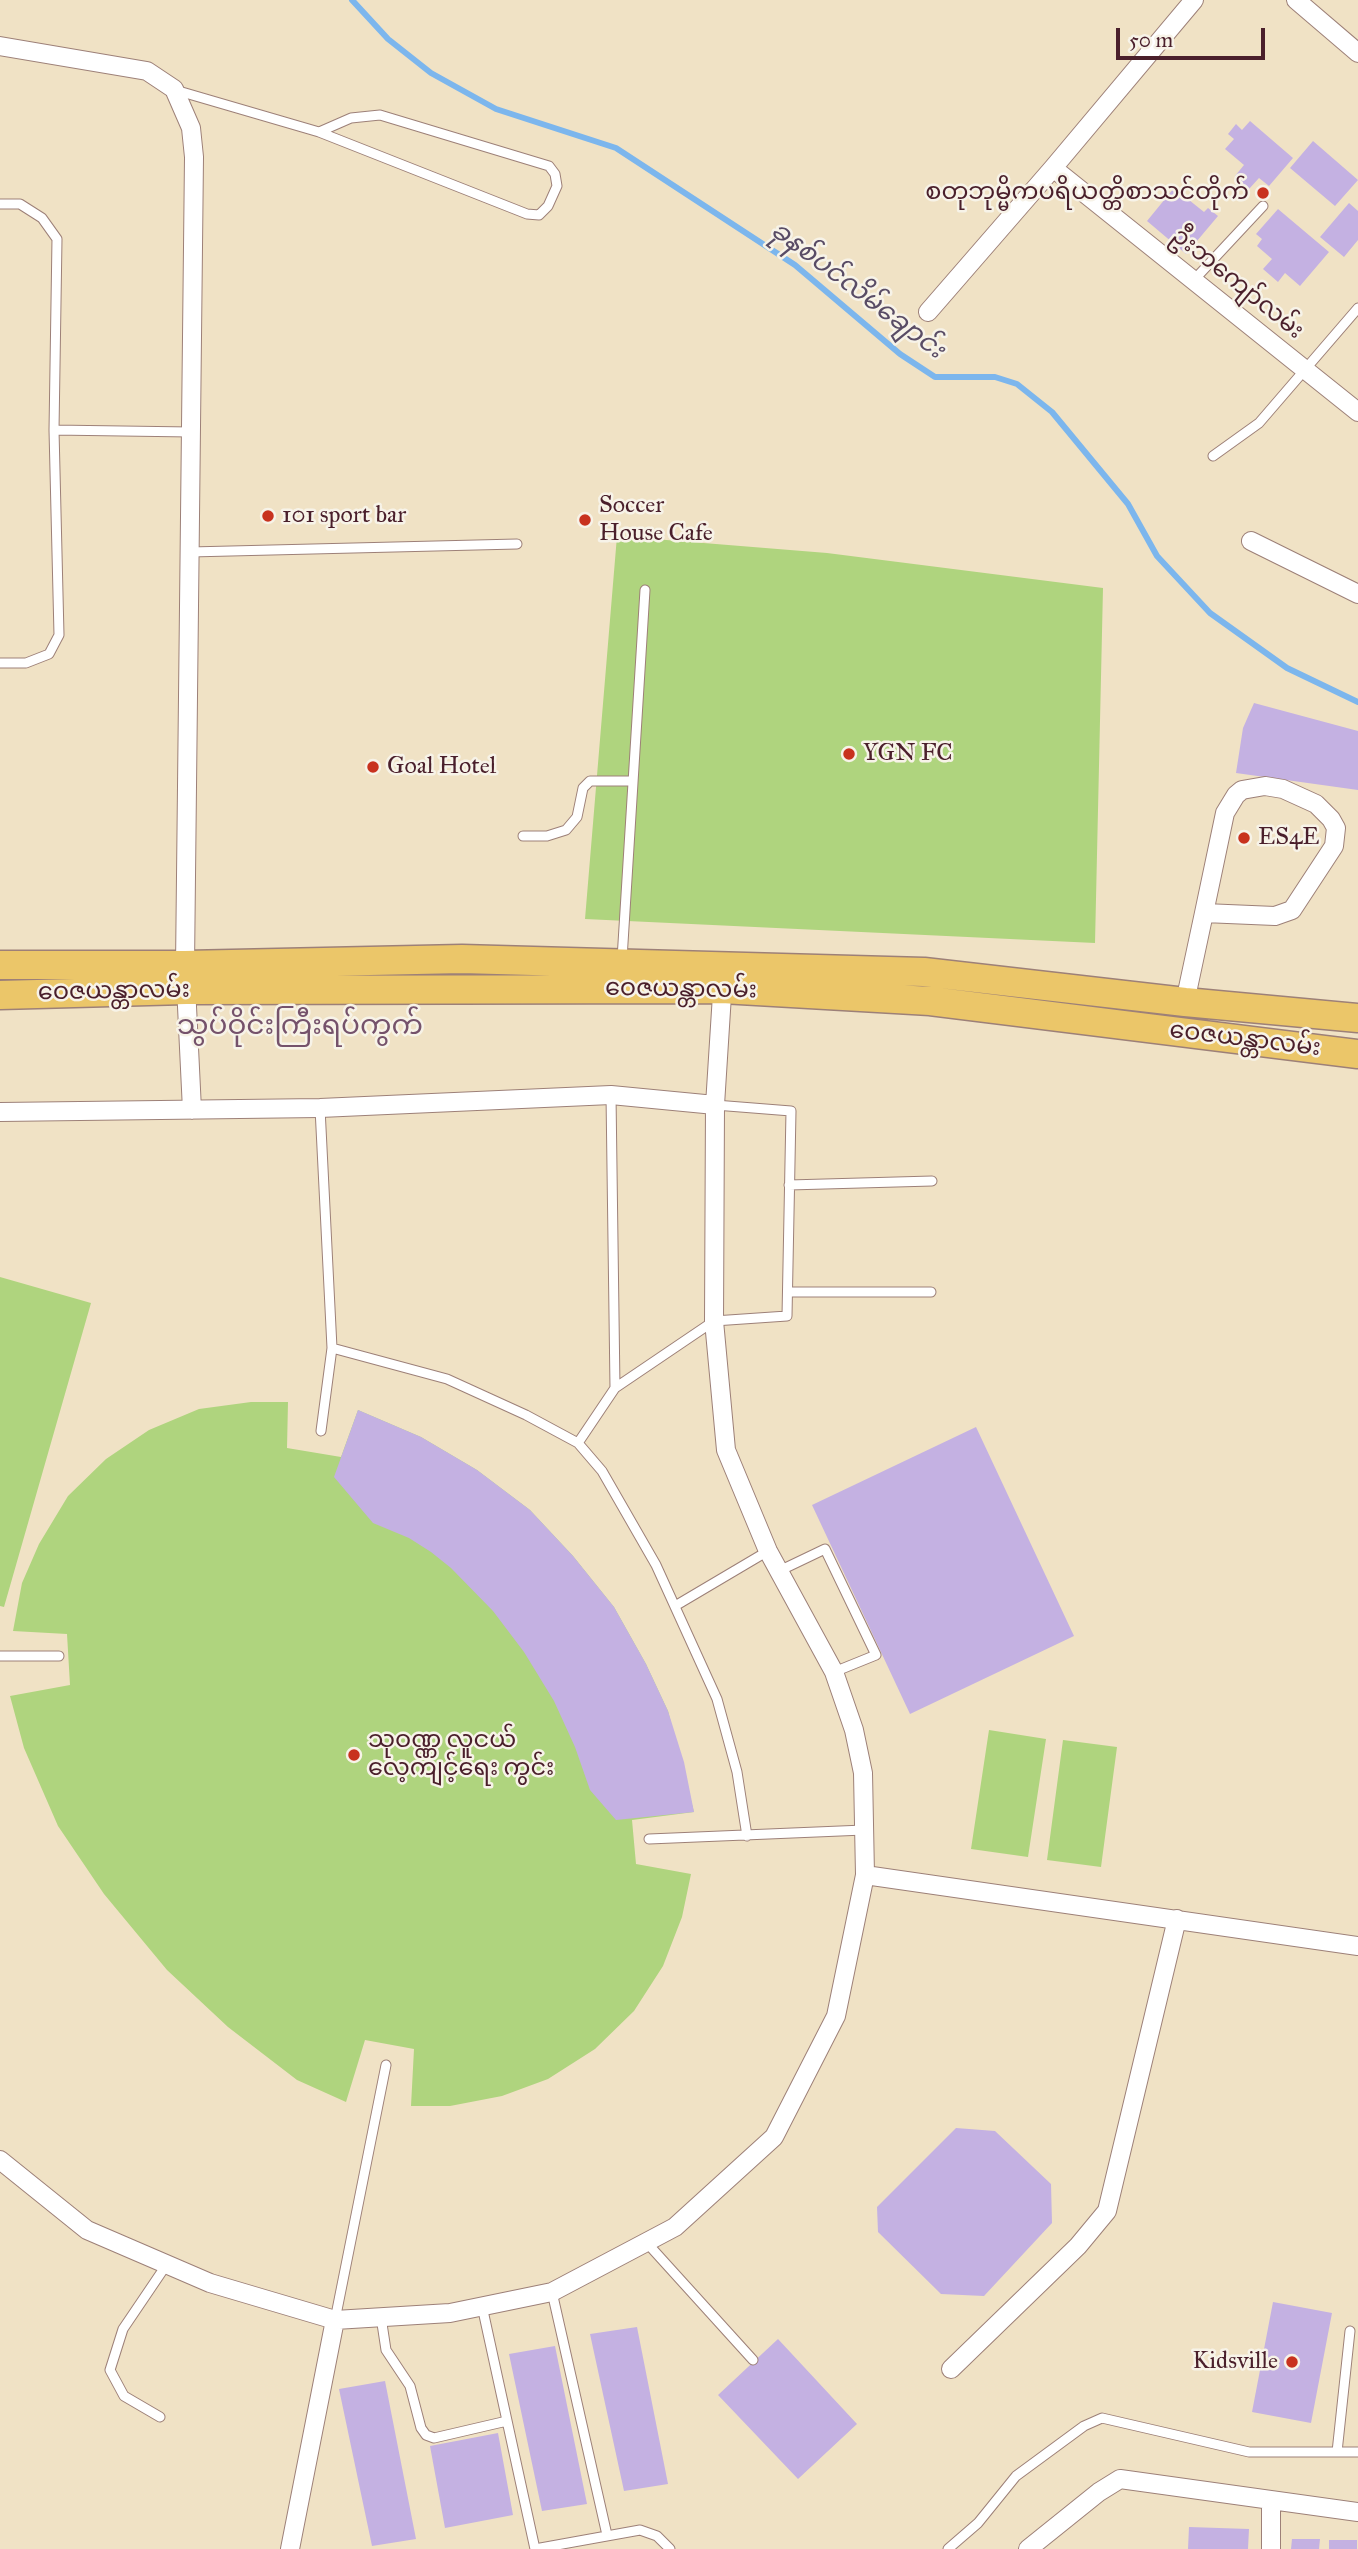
<!DOCTYPE html>
<meta charset="utf-8">
<style>
body{margin:0}
#map{position:relative;width:1358px;height:2549px;overflow:hidden;background:#f0e2c5;font-family:"IM FELL Great Primer",serif}
canvas{display:block}
.scale{position:absolute;left:1116px;top:28px;width:149px;height:32px;box-sizing:border-box;border:4px solid #4a1f2b;border-top:0;padding-left:9px;font-size:21px;line-height:24px;white-space:nowrap;color:#4a1f2b;-webkit-text-stroke:5px #f7f3e8;paint-order:stroke}
</style>
<div id="map">
<canvas width="1358" height="2549"></canvas>
<div class="scale">50 m</div>
</div>
<script>
const c = document.querySelector('canvas').getContext('2d');
c.lineJoin = 'round';
function fill(path, color) { c.fillStyle = color; c.fill(path, 'evenodd'); }
const poly = rows => new Path2D(rows.map(r => 'M' + r).join(''));
function stroke(path, color, width, dash) { c.strokeStyle = color; c.lineWidth = width; c.lineCap = dash ? 'butt' : 'round'; c.setLineDash(dash || []); c.stroke(path); }
function write(font, color, halo, rows, align = 'center') {
  c.font = font + ' "IM FELL Great Primer","Noto Sans Myanmar",serif'; c.lineWidth = 5; c.setLineDash([]); c.textBaseline = 'middle'; c.strokeStyle = halo; c.fillStyle = color; for (const [text, x, y, turn = 0] of rows) {
    c.save(); c.translate(x, y); c.rotate((+turn || 0) * Math.PI / 180); c.textAlign = isNaN(turn) ? turn : align; if (halo) c.strokeText(text, 0, 0); c.fillText(text, 0, 0); c.restore();
  }
}
fill(poly([
 [617,536,827,553,1103,588,1095,943,585,919],
 [0,1277,91,1303,4,1607,0,1606],
 [251,1402,288,1402,287,1448,341,1457,358,1410,421,1437,477,1470,530,1510,573,1556,614,1607,646,1664,668,1711,694,1812,632,1820,636,1864,691,1874,682,1917,663,1966,634,2011,595,2049,548,2079,502,2096,450,2106,411,2106,414,2049,365,2040,346,2102,297,2080,228,2027,167,1970,104,1894,58,1826,24,1748,10,1696,70,1685,67,1634,13,1631,22,1583,39,1544,68,1496,106,1459,149,1430,199,1409],
 [989,1730,1046,1739,1028,1857,971,1849],
 [1063,1740,1117,1747,1101,1867,1047,1860]
]), '#afd47e');
stroke(poly([
 [352,0,388,39,431,73,496,109,616,148,795,265,900,354,935,377,995,377,1017,384,1052,412,1128,504,1157,556,1210,613,1287,668,1358,702]
]), '#7cb6ed', 6);
fill(poly([
 [1250,121,1293,158,1269,186,1259,178,1249,189,1235,176,1244,165,1225,149,1234,139,1228,134,1236,124,1242,130],
 [1313,141,1358,180,1335,206,1290,168],
 [1174,188,1204,212,1208,208,1218,216,1186,254,1147,221],
 [1349,203,1358,211,1358,240,1344,257,1320,237],
 [1278,209,1329,252,1300,286,1285,273,1278,282,1263,269,1272,259,1257,246,1262,239,1256,234],
 [1254,703,1358,731,1358,790,1236,773,1243,728],
 [358,1410,421,1437,477,1470,530,1510,573,1556,614,1607,646,1664,668,1711,684,1762,694,1812,616,1820,590,1790,575,1747,554,1701,524,1652,493,1611,451,1568,431,1552,409,1538,373,1523,334,1477],
 [976,1427,1074,1636,910,1714,812,1505],
 [956,2128,995,2131,1051,2184,1052,2223,984,2296,941,2294,878,2232,877,2207],
 [1273,2302,1332,2313,1311,2423,1252,2412],
 [637,2327,668,2484,624,2491,590,2334],
 [778,2339,857,2424,798,2479,718,2395],
 [555,2346,587,2504,542,2511,509,2354],
 [385,2381,416,2539,372,2546,339,2389],
 [498,2433,513,2515,445,2528,430,2446],
 [1189,2527,1249,2529,1248,2549,1188,2549],
 [1292,2539,1320,2539,1319,2549,1291,2549],
 [1329,2540,1357,2540,1357,2549,1329,2549]
]), '#c4b1e2');
const lane = poly([
 [175,90,319,132],
 [380,115,549,166,555,174,557,186,548,206,539,215,527,214,319,132,351,118,380,115],
 [0,204,20,204,42,218,57,239,54,430,59,635,49,654,26,663,0,663],
 [1193,281,1263,206],
 [54,430,191,432],
 [1213,456,1259,423,1358,308],
 [190,552,517,544],
 [523,836,547,836,566,830,577,817,583,788,590,781,633,781],
 [622,959,645,590],
 [611,1095,615,1388],
 [715,1105,791,1111,787,1316,714,1321,615,1388,578,1443,602,1471,656,1565,717,1699,737,1772,747,1836],
 [320,1108,332,1348,321,1431],
 [789,1185,932,1181],
 [788,1292,931,1292],
 [332,1348,447,1379,526,1415,578,1443],
 [779,1571,825,1549,876,1655,834,1672],
 [675,1606,768,1551],
 [0,1656,59,1656],
 [649,1839,864,1830],
 [647,2243,753,2360],
 [552,2292,607,2535],
 [482,2306,535,2549],
 [381,2317,386,2350,410,2386,421,2428,426,2435,434,2438,507,2421],
 [335,2320,386,2065],
 [160,2417,124,2396,110,2370,123,2329,167,2264],
 [1337,2452,1350,2331],
 [535,2549,640,2530,657,2536,670,2549],
 [948,2549,978,2523,1016,2476,1084,2426,1102,2418,1249,2452,1358,2452]
]);
const street = poly([
 [1296,0,1358,53],
 [0,46,147,71,174,89,191,128,194,157,185,965,192,1110],
 [1053,168,1358,412],
 [928,312,1053,168,1194,0],
 [1251,541,1358,594],
 [1185,1002,1204,913,1225,813,1236,795,1242,790,1265,786,1283,789,1316,804,1331,819,1336,828,1334,846,1292,910,1275,916,1204,913],
 [0,1112,320,1108,611,1095,715,1105],
 [865,1875,1358,1946],
 [0,2160,87,2230,210,2283,335,2320,450,2313,552,2292,675,2227,774,2137,836,2016,865,1875,863,1773,854,1730,834,1672,768,1551,726,1450,714,1321,715,1105,723,979],
 [951,2369,1078,2246,1107,2211,1177,1919],
 [1271,2500,1271,2549],
 [290,2549,335,2320],
 [1028,2549,1099,2492,1120,2479,1358,2512]
]);
const primary = poly([
 [0,965,185,965,462,959,924,972,1185,1002,1358,1018],
 [0,995,186,990,722,989,930,1001,1358,1054]
]);
stroke(lane, '#9d8078', 11);
stroke(street, '#9d8078', 20);
stroke(primary, '#9d8078', 31);
stroke(lane, '#fff', 9);
stroke(street, '#fff', 18);
stroke(primary, '#ebc669', 28);
for (const [x, y, r, color] of [
 [1263,193,7,"#c8321e"],
 [268,516,7,"#c8321e"],
 [585,520,7,"#c8321e"],
 [849,754,7,"#c8321e"],
 [373,767,7,"#c8321e"],
 [1244,838,7,"#c8321e"],
 [354,1755,7,"#c8321e"],
 [1292,2362,7,"#c8321e"]
]) { const dot = new Path2D(); dot.arc(x, y, r, 0, 2 * Math.PI); c.fillStyle = color; c.fill(dot); stroke(dot, '#f7f3e8', 2.5); }
write('24px', '#4a1f2b', '#f7f3e8', [
 ["စတုဘုမ္မိကပရိယတ္တိစာသင်တိုက်",1249,193,"right"],
 ["Soccer",599,506],
 ["House Cafe",599,534],
 ["101 sport bar",282,516],
 ["YGN FC",863,754],
 ["Goal Hotel",387,767],
 ["ES4E",1258,838],
 ["သုဝဏ္ဏ လူငယ်",368,1741],
 ["လေ့ကျင့်ရေး ကွင်း",368,1769],
 ["Kidsville",1278,2362,"right"]
], 'left');
write('24px', '#4a1f2b', '#f7f3e8', [
 ["ဦးဘကျော်လမ်း",1237,284,39],
 ["ဝေဇယန္တာလမ်း",681,990,1],
 ["ဝေဇယန္တာလမ်း",114,992,-1],
 ["ဝေဇယန္တာလမ်း",1245,1040,7]
]);
write('italic 26px', '#594c65', '#f7f3e8', [
 ["ခုနစ်ပင်လိမ်ချောင်း",857,291,37]
]);
write('28px', '#75526b', '#f7f3e8', [
 ["သွပ်ဝိုင်းကြီးရပ်ကွက်",300,1027]
]);
</script>
